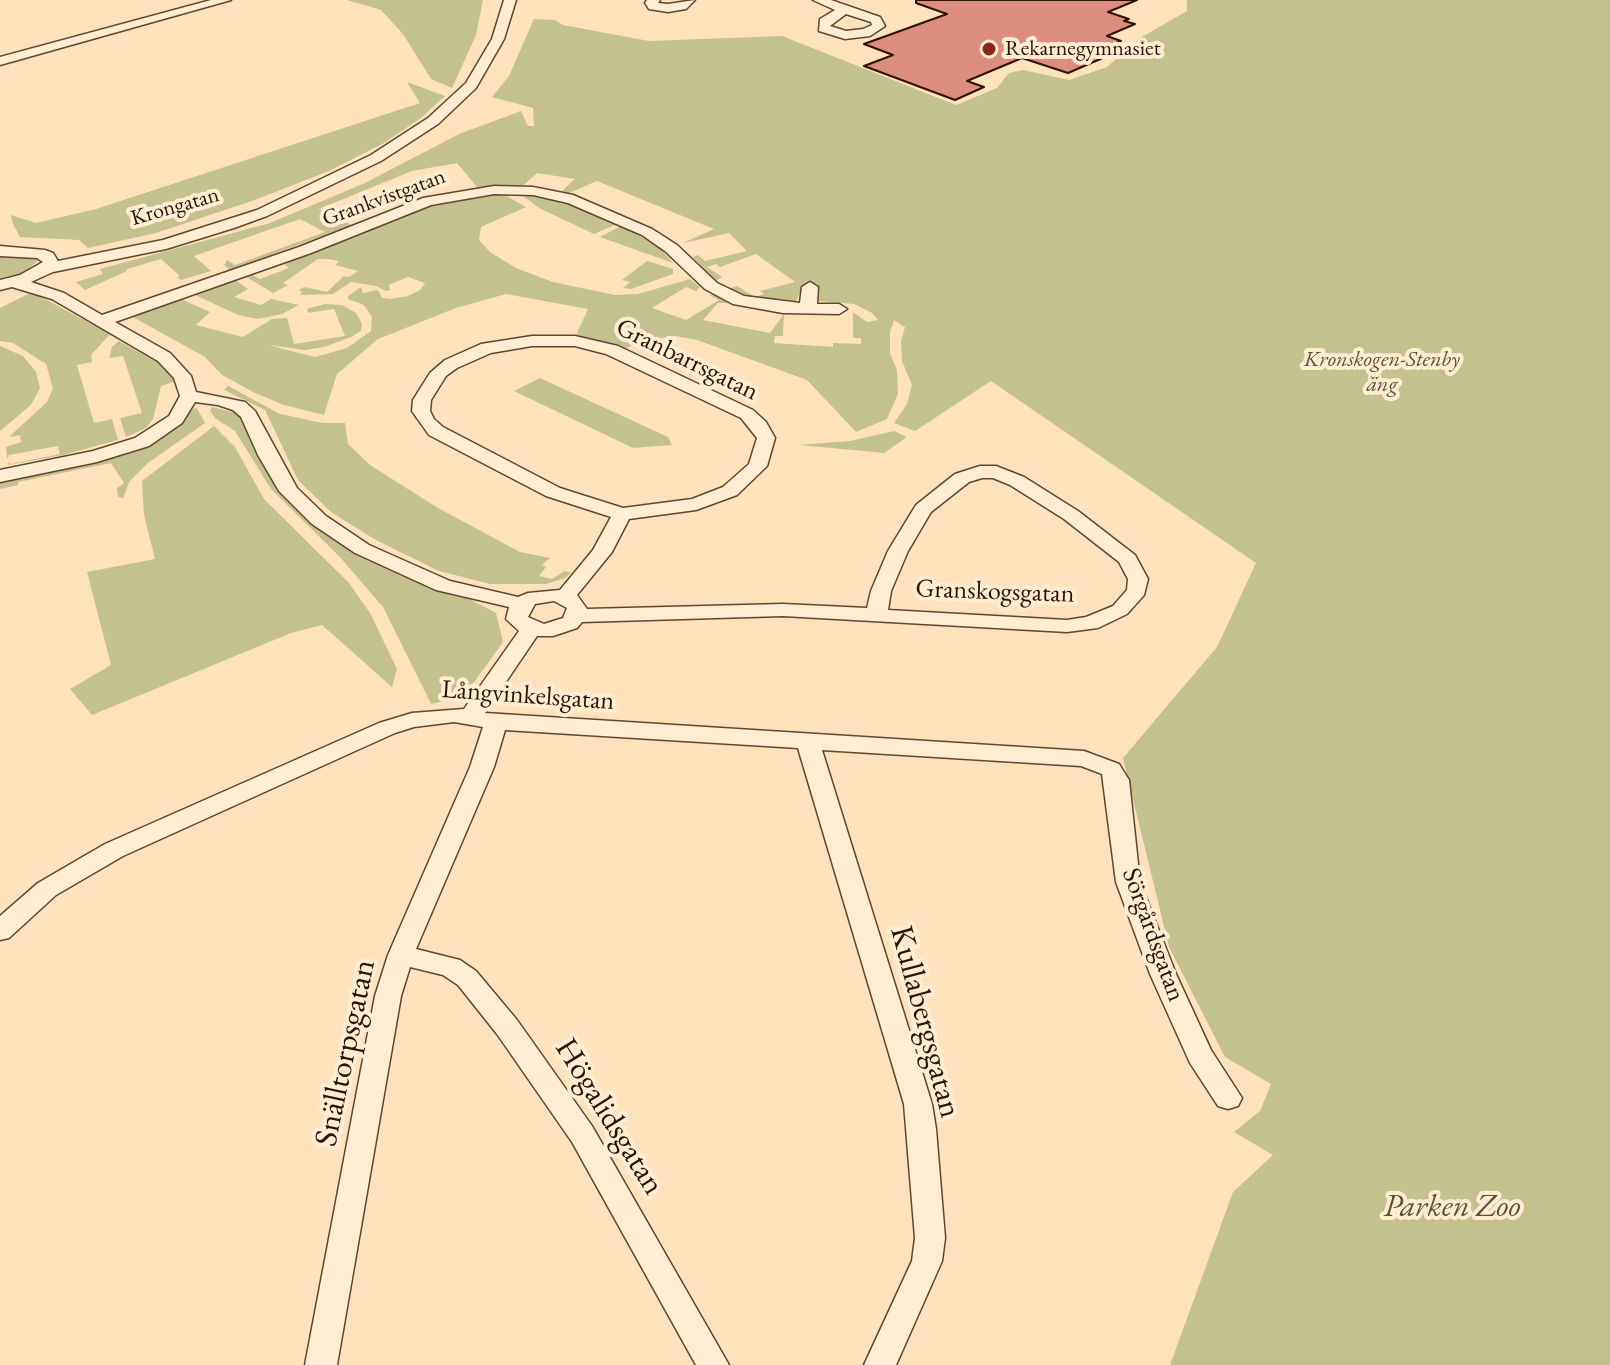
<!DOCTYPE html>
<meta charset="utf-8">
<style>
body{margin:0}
canvas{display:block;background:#fee2bb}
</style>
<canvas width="1610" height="1365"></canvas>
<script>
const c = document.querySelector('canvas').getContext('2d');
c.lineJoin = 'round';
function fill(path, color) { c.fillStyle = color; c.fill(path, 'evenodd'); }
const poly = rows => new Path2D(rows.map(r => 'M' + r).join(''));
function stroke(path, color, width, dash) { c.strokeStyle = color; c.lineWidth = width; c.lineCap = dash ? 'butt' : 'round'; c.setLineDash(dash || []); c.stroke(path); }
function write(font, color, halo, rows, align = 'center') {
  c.font = font + ' "EB Garamond",serif'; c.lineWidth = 8; c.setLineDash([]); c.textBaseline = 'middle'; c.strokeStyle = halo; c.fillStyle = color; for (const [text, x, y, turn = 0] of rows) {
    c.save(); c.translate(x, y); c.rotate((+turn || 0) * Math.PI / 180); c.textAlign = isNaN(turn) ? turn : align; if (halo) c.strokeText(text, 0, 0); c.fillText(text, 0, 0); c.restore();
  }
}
fill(poly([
 [347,0,483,0,476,35,452,88,431,79,403,34,381,10],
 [1187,0,1610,0,1610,1365,1170,1365,1233,1192,1273,1155,1234,1132,1260,1111,1271,1084,1225,1057,1169,947,1123,758,1217,647,1256,563,991,381,915,431,894,423,907,404,912,385,902,361,901,341,905,327,894,320,890,332,890,353,897,370,898,394,887,419,856,432,807,380,697,340,675,336,644,341,624,349,576,335,588,309,506,294,456,308,378,339,337,374,324,415,284,405,255,393,222,375,205,357,131,316,181,299,210,312,196,325,243,337,272,319,287,318,294,344,345,336,334,309,308,313,307,309,325,304,342,305,356,313,362,324,361,331,351,337,324,347,305,350,268,345,315,357,347,348,371,331,372,317,364,305,348,299,348,296,361,287,363,293,378,290,382,298,390,299,408,296,420,290,425,283,408,277,389,285,390,290,386,291,376,286,351,282,333,294,300,295,302,292,299,290,304,287,327,292,344,276,349,277,358,271,335,265,339,261,328,259,318,259,283,283,288,285,273,293,245,276,251,274,260,279,289,268,283,263,408,214,456,197,486,193,503,194,526,207,481,227,479,240,490,252,516,268,553,282,615,295,638,294,690,279,700,287,696,291,686,287,652,308,686,320,719,300,709,295,713,295,730,303,718,303,703,320,770,333,784,314,783,336,775,336,774,343,833,347,833,343,861,344,861,338,853,338,853,312,867,322,878,320,872,313,854,304,819,301,812,285,803,285,796,302,758,299,728,289,737,286,755,297,764,294,760,291,795,282,756,254,720,267,716,264,707,267,722,277,716,281,693,257,698,255,705,261,747,251,729,233,683,243,714,229,597,181,569,193,562,191,575,179,537,173,524,185,477,187,457,163,412,171,319,209,352,225,230,270,224,265,227,260,235,265,325,232,300,219,194,256,211,271,181,280,177,277,180,276,161,259,127,269,127,271,85,290,76,282,103,274,100,269,270,223,365,183,459,134,521,111,528,126,534,126,533,108,492,97,509,76,534,19,555,20,563,25,649,41,782,36,956,105,997,88,1009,73,1023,70,1069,80,1107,67,1140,38,1187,11],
 [407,82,445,96,421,118,384,143,329,171,255,200,156,233,88,248,79,240,20,237,13,224,11,215,36,223,96,209,420,103],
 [519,193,559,200,617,224,594,234,539,208],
 [621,226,658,246,673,263,600,237],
 [14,255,33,257,38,261,23,273,0,278,0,257],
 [647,261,673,269,673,274,631,289,623,288,630,282,622,280],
 [235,280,248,289,234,297,261,305,271,299,299,305,282,314,258,319,238,315,193,294],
 [32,292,110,334,91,355,92,362,77,365,94,423,112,419,118,440,63,455,8,465,9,461,10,464,60,454,58,446,9,455,7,459,6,447,21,442,20,435,9,437,47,402,53,388,46,364,13,343,0,341,0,308],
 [119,341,164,366,176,381,161,386,153,419,146,428,126,437,120,418,142,413,123,356,109,358,112,347],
 [0,346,23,356,36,372,40,388,31,405,0,431],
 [540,378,668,437,672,445,633,448,514,391],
 [228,386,280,414,323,423,345,423,348,444,370,465,438,508,520,552,550,558,542,565,546,567,539,576,552,579,565,571,571,573,565,578,546,584,490,584,439,571,376,540,331,512,298,480,265,410,224,390],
 [212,407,237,413,244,419,258,454,352,547,397,574,467,598,496,613,503,642,475,681,454,699,431,704,383,607,339,556,271,489,235,431,215,418,210,411],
 [197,408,205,423,148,463,129,482,123,498,118,497,117,488,124,483,111,463,18,482,18,485,0,489,0,481,152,442,175,429,192,409],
 [214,426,235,447,264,499,349,583,370,613,397,669,392,687,322,625,291,633,92,715,70,689,111,665,87,572,155,559,144,515,142,481],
 [894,431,907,437,884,453,799,445,850,441]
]), '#c3c28e');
const building = poly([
 [916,0,1137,0,1108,12,1129,19,1124,21,1135,24,1107,36,1121,41,1093,53,1105,57,1068,73,1022,58,967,81,984,87,955,100,864,66,893,55,864,44,947,14,916,3,916,0]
]);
fill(building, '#dd8d7e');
stroke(building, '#2d1200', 2);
const minor = poly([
 [211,0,231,0,0,65,0,57,211,0],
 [504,0,516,0,504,39,476,88,438,124,381,161,267,216,234,228,166,249,53,272,31,282,64,293,102,315,299,247,423,198,494,186,533,187,573,195,652,229,677,245,717,283,744,296,800,303,802,287,810,282,818,287,817,304,839,304,847,309,839,314,783,313,733,304,705,289,665,251,642,235,568,203,533,195,494,194,431,205,311,253,115,322,170,353,191,376,196,392,245,402,255,411,297,488,326,516,369,545,450,581,518,597,528,593,560,590,593,550,611,517,546,496,429,435,412,411,413,400,430,373,445,360,481,344,532,336,575,336,618,346,753,410,766,422,775,438,767,466,737,495,696,510,629,519,612,552,577,595,587,609,783,604,867,608,871,591,888,551,916,505,955,474,980,466,996,466,1024,477,1078,511,1135,555,1148,579,1144,595,1127,614,1098,628,1067,632,783,616,582,622,577,628,553,636,537,636,485,713,1084,751,1119,764,1129,780,1140,882,1176,974,1211,1050,1242,1098,1238,1106,1228,1109,1218,1106,1190,1063,1150,974,1116,882,1102,774,1081,766,822,750,932,1104,936,1129,945,1238,942,1261,896,1365,864,1365,912,1261,915,1238,904,1104,798,748,505,730,494,767,416,949,460,960,476,971,517,1020,592,1126,729,1365,696,1365,572,1142,497,1034,458,985,443,975,410,967,401,996,337,1365,305,1365,375,996,388,955,470,767,483,727,454,722,414,727,395,733,123,856,56,895,9,938,0,940,0,916,38,883,105,844,379,723,412,713,464,709,519,631,506,619,509,607,436,590,355,553,312,524,279,491,258,455,241,417,233,410,218,405,195,402,182,423,149,446,97,462,0,482,0,470,93,451,135,438,169,416,180,396,174,378,158,361,52,299,12,287,0,290,0,280,20,275,43,262,37,258,0,256,0,246,45,250,53,253,58,261,163,240,257,210,371,155,428,118,466,83,492,39,504,0],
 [532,346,575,346,606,354,741,418,757,438,749,464,723,487,692,499,623,508,560,488,443,427,434,419,430,411,431,400,446,376,457,368,491,353,532,346],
 [982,478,993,478,1010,485,1064,519,1119,562,1128,579,1127,590,1113,606,1086,617,1067,620,888,610,891,591,908,551,931,512,969,482,982,478],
 [554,601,567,608,563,618,544,624,528,617,535,604,554,601],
 [647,0,660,0,658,3,668,4,695,0,686,9,668,12,649,9,645,3,647,0],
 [813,0,831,0,880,17,885,26,870,36,845,39,819,31,820,19,835,10,813,0],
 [846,14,871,22,872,25,863,29,846,31,830,26,846,14]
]);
stroke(minor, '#61462f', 3);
fill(minor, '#feecd3');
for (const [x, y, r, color] of [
 [989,49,8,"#8f2418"]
]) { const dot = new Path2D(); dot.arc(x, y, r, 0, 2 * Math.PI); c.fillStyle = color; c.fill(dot); stroke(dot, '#feecd3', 3); }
write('22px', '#2d1200', '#feecd3', [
 ["Rekarnegymnasiet",1005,49]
], 'left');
write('22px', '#2d1200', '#feecd3', [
 ["Grankvistgatan",384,198,-20],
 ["Krongatan",175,207,-16]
]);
write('italic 22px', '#625032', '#feecd3', [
 ["Kronskogen-Stenby",1382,360],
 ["äng",1382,385]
]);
write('26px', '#2d1200', '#feecd3', [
 ["Granbarrsgatan",687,360,26],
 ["Granskogsgatan",995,592,2],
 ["Långvinkelsgatan",528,696,4],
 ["Sörgårdsgatan",1153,935,70]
]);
write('32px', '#2d1200', '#feecd3', [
 ["Kullabergsgatan",925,1022,75],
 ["Snälltorpsgatan",346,1053,-78],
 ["Högalidsgatan",609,1117,58]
]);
write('italic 32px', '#625032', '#feecd3', [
 ["Parken Zoo",1452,1207]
]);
</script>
